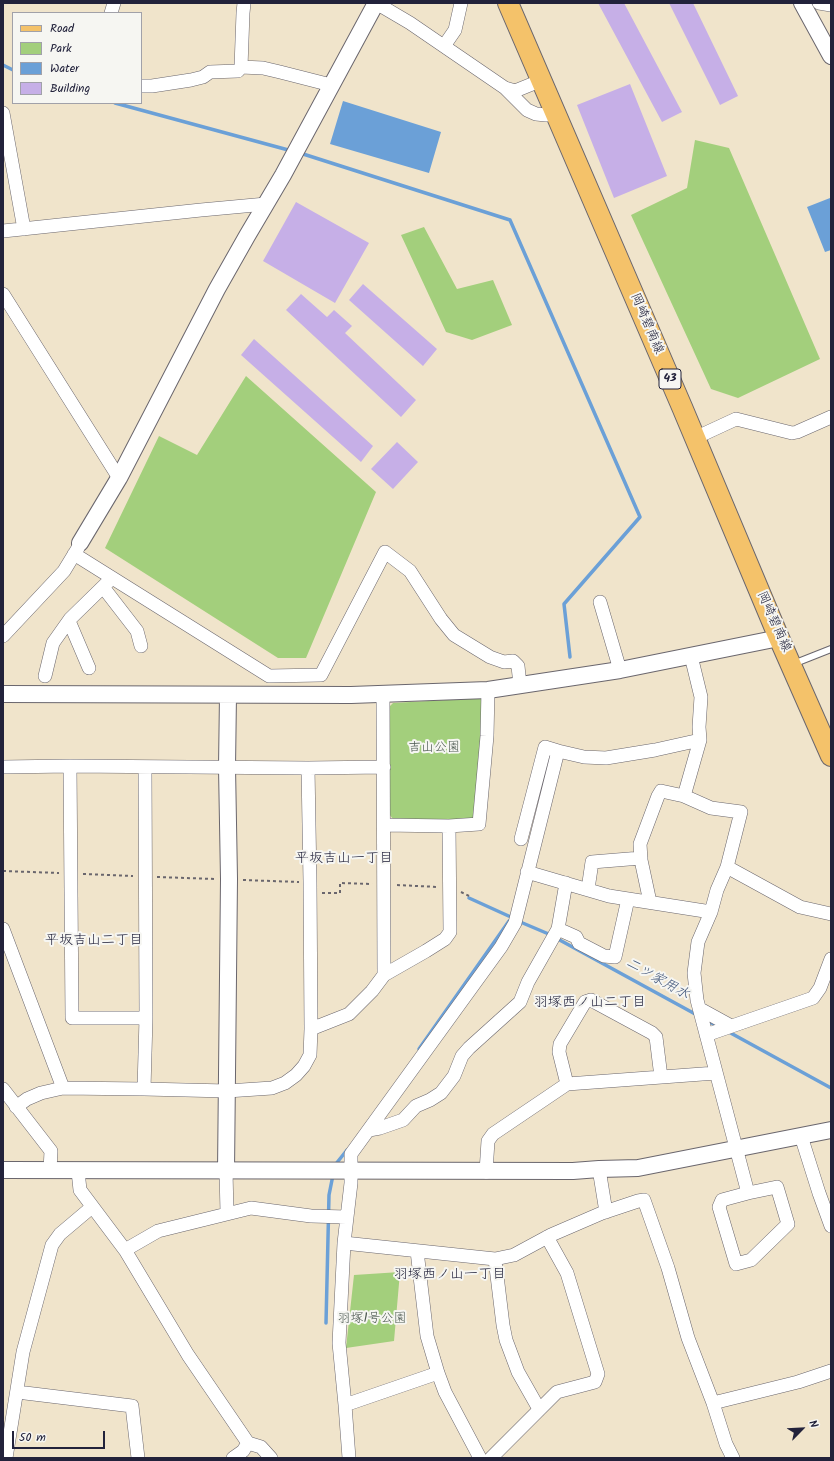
<!DOCTYPE html>
<meta charset="utf-8">
<style>
body{margin:0}
#map{position:relative;width:834px;height:1461px;overflow:hidden;background:#f0e4cb;font-family:Kalam,sans-serif}
canvas{display:block}
.frame{position:absolute;inset:0;border:4px solid #22223b;pointer-events:none}
.legend{position:absolute;left:12px;top:12px;width:130px;height:92px;box-sizing:border-box;background:#f6f6f2;border:1px solid #a1a1a9;margin:0;padding:5px 7px;list-style:none;font-size:12px;color:#22223b}
.legend li{display:flex;align-items:center;gap:8px;height:20px}
.legend b{width:20px;border:1px solid #a1a1a9}
.north{position:absolute;left:782px;top:1409px;width:40px;height:40px;-webkit-text-stroke:3px #f6f6f2;paint-order:stroke;rotate:66deg;font-size:11px;font-weight:700;line-height:16px;text-align:center;color:#22223b}
.north::after{content:'';display:block;margin:auto;width:14px;height:18px;background:#22223b;clip-path:polygon(50% 0,100% 100%,50% 72%,0 100%)}
.scale{position:absolute;left:12px;top:1431px;width:93px;height:18px;box-sizing:border-box;border:2px solid #22223b;border-top:0;padding-left:5px;font-size:12px;line-height:14px;white-space:nowrap;color:#22223b;-webkit-text-stroke:3px #f6f6f2;paint-order:stroke}
</style>
<div id="map">
<canvas width="834" height="1461"></canvas>
<div class="frame"></div>
<ul class="legend">
<li><b style="height:5px;background:#f4c26a"></b>Road</li>
<li><b style="height:11px;background:#a3cf7c"></b>Park</li>
<li><b style="height:11px;background:#6ba0d7"></b>Water</li>
<li><b style="height:11px;background:#c6afe7"></b>Building</li>
</ul>
<div class="north">N</div>
<div class="scale">50 m</div>
</div>
<script>
const c = document.querySelector('canvas').getContext('2d');
c.lineJoin = 'round';
function fill(path, color) { c.fillStyle = color; c.fill(path, 'evenodd'); }
const poly = rows => new Path2D(rows.map(r => 'M' + r).join(''));
function stroke(path, color, width, dash) { c.strokeStyle = color; c.lineWidth = width; c.lineCap = dash ? 'butt' : 'round'; c.setLineDash(dash || []); c.stroke(path); }
function write(font, color, halo, rows, align = 'center') {
  c.font = font + ' Kalam,"Klee One",sans-serif'; c.lineWidth = 4; c.setLineDash([]); c.textBaseline = 'middle'; c.strokeStyle = halo; c.fillStyle = color; for (const [text, x, y, turn = 0] of rows) {
    c.save(); c.translate(x, y); c.rotate((+turn || 0) * Math.PI / 180); c.textAlign = isNaN(turn) ? turn : align; if (halo) c.strokeText(text, 0, 0); c.fillText(text, 0, 0); c.restore();
  }
}
fill(poly([
 [695,140,729,148,820,359,738,398,711,389,631,215,687,188],
 [424,227,457,289,493,280,512,325,472,340,446,332,401,235],
 [246,376,376,492,306,658,278,658,105,548,159,436,197,455],
 [481,698,484,701,475,816,473,820,393,819,389,814,389,707,393,703],
 [400,1272,394,1341,346,1348,354,1275]
]), '#a3cf7c');
fill(poly([
 [343,101,441,132,429,173,330,144],
 [830,198,831,201,831,250,825,252,807,207]
]), '#6ba0d7');
stroke(poly([
 [3,65,13,70],
 [115,103,292,151],
 [300,153,510,220,640,517,564,604,570,657],
 [469,898,513,918],
 [518,921,551,935],
 [556,938,697,1015],
 [706,1020,719,1027],
 [727,1031,831,1088],
 [419,1049,509,921],
 [335,1165,347,1150],
 [326,1323,329,1195,333,1175]
]), '#6ba0d7', 3.5);
fill(poly([
 [598,3,624,3,682,112,662,122],
 [669,3,693,3,738,96,720,105],
 [630,84,667,176,614,198,577,105],
 [296,202,369,243,335,303,263,261],
 [363,284,437,349,423,366,349,300],
 [301,294,327,317,334,310,352,326,345,333,416,400,401,417,286,310],
 [254,339,373,446,361,462,241,355],
 [397,442,418,462,393,489,371,469]
]), '#c6afe7');
const service = poly([
 [793,664,831,649]
]);
const minor = poly([
 [376,3,410,23,505,88,527,110,536,114,546,115,555,112],
 [819,3,831,5],
 [111,13,114,3],
 [444,46,455,30,461,3],
 [241,67,263,68,280,72,331,85],
 [141,86,152,86,191,80,203,77,210,72,238,71,241,67,243,13,244,3],
 [505,88,515,91,542,80],
 [3,113,24,229],
 [3,231,201,210,266,204],
 [3,294,119,478],
 [695,438,736,419,792,433,797,432,831,417],
 [74,554,269,676,321,675,385,552,410,571,441,619,454,635,490,657,504,662,513,661,518,666,520,685],
 [103,587,137,631,141,646],
 [600,602,620,670],
 [69,621,89,668],
 [3,636,64,571,78,548],
 [691,656,701,697,699,727,700,740,684,796,711,808,741,812,727,867,717,890,711,912,698,942,694,973,697,1000,748,1193,722,1200,719,1207,736,1264,751,1260,788,1224,777,1187,748,1193],
 [45,676,53,643,70,619,112,578],
 [383,695,384,975],
 [3,767,70,766],
 [145,767,146,1018,144,1089,227,1091,272,1088,285,1083,296,1075,304,1066,310,1055,311,1029,310,882,308,768],
 [384,825,449,826,479,824,487,736,488,690],
 [521,839,545,747,558,751],
 [727,867,800,907,831,914],
 [527,872,609,896,711,912],
 [566,883,558,929,576,937,579,943,604,956,615,957,628,899],
 [588,889,592,862,641,858],
 [650,902,641,860,640,844,658,796,661,791,684,796],
 [3,929,63,1088,144,1089],
 [700,1009,731,1026],
 [146,1018,72,1018,70,766,308,768,384,767],
 [311,1029,349,1014,372,991,384,975,426,951,445,939,450,932,449,826],
 [706,1035,813,998,820,988,831,959],
 [567,1084,559,1052,560,1044,585,1002,591,1000,652,1033,656,1037,661,1077],
 [3,1089,51,1151,50,1170],
 [16,1107,27,1099,41,1093,63,1088],
 [369,1130,380,1128,403,1120,416,1106,430,1100,441,1093,454,1076,462,1056,469,1048,520,1002,528,982,558,929],
 [801,1136,819,1193,831,1226],
 [599,1169,606,1212],
 [78,1171,80,1190,125,1250,188,1355,248,1443,261,1447,271,1458],
 [226,1171,227,1213],
 [486,1172,488,1141,493,1134,567,1084,716,1073],
 [344,1243,495,1259,514,1255,551,1235,602,1213,638,1201,644,1200,668,1268,688,1338,713,1403,726,1444,733,1458],
 [125,1250,158,1231,251,1208,311,1216,346,1217],
 [417,1251,427,1336,438,1373,445,1392,480,1458],
 [495,1259,503,1325,506,1340,518,1372,539,1409],
 [17,1392,132,1406,138,1458],
 [713,1403,798,1382,831,1371],
 [345,1405,438,1373],
 [6,1458,23,1352,52,1245,60,1234,92,1207],
 [233,1458,243,1451,248,1443],
 [349,1458,345,1405,339,1343,344,1243,351,1183,351,1154,501,947,515,923,558,751,584,757,606,758,655,750,700,740],
 [491,1458,557,1392,595,1382,598,1374,567,1273,547,1237]
]);
const tertiary = poly([
 [802,3,831,56],
 [80,543,119,478,217,289,247,236,283,175,376,3],
 [3,694,351,695,488,690,620,670,779,638],
 [3,1170,573,1171,599,1169,638,1168,831,1130],
 [226,1171,229,879,227,767,228,695]
]);
const primary = poly([
 [508,3,682,407,779,638,831,756]
]);
stroke(service, '#6a666d', 8);
stroke(minor, '#6a666d', 14);
stroke(tertiary, '#6a666d', 18);
stroke(primary, '#6a666d', 22);
stroke(poly([
 [3,871,59,873],
 [83,874,133,876],
 [157,877,215,879],
 [243,880,299,882],
 [397,885,438,887],
 [461,892,469,896],
 [322,893,340,893,340,883,372,884]
]), '#6a666d', 2, [3, 3]);
stroke(service, '#fff', 6);
stroke(minor, '#fff', 13);
stroke(tertiary, '#fff', 16);
stroke(primary, '#f4c26a', 20);
for (const [x, y, w] of [
 [670,379,22]
]) { const box = new Path2D(); box.roundRect(x - w / 2, y - 10, w, 20, 3); c.fillStyle = '#f6f6f2'; c.fill(box); stroke(box, '#22223b', 1); }
write('bold 12px', '#22223b', null, [
 ["43",670,379]
]);
write('13px', '#22223b', '#f6f6f2', [
 ["岡崎碧南線",646,324,67],
 ["岡崎碧南線",773,622,66]
]);
write('13px', '#49564e', '#f6f6f2', [
 ["吉山公園",434,749],
 ["羽塚1号公園",372,1320]
]);
write('14px', '#22223b', '#f6f6f2', [
 ["平坂吉山一丁目",344,860],
 ["平坂吉山二丁目",94,942],
 ["羽塚西ノ山二丁目",590,1004],
 ["羽塚西ノ山一丁目",450,1276]
]);
write('italic 14px', '#3f5479', '#f6f6f2', [
 ["二ツ家用水",657,980,29]
]);
</script>
